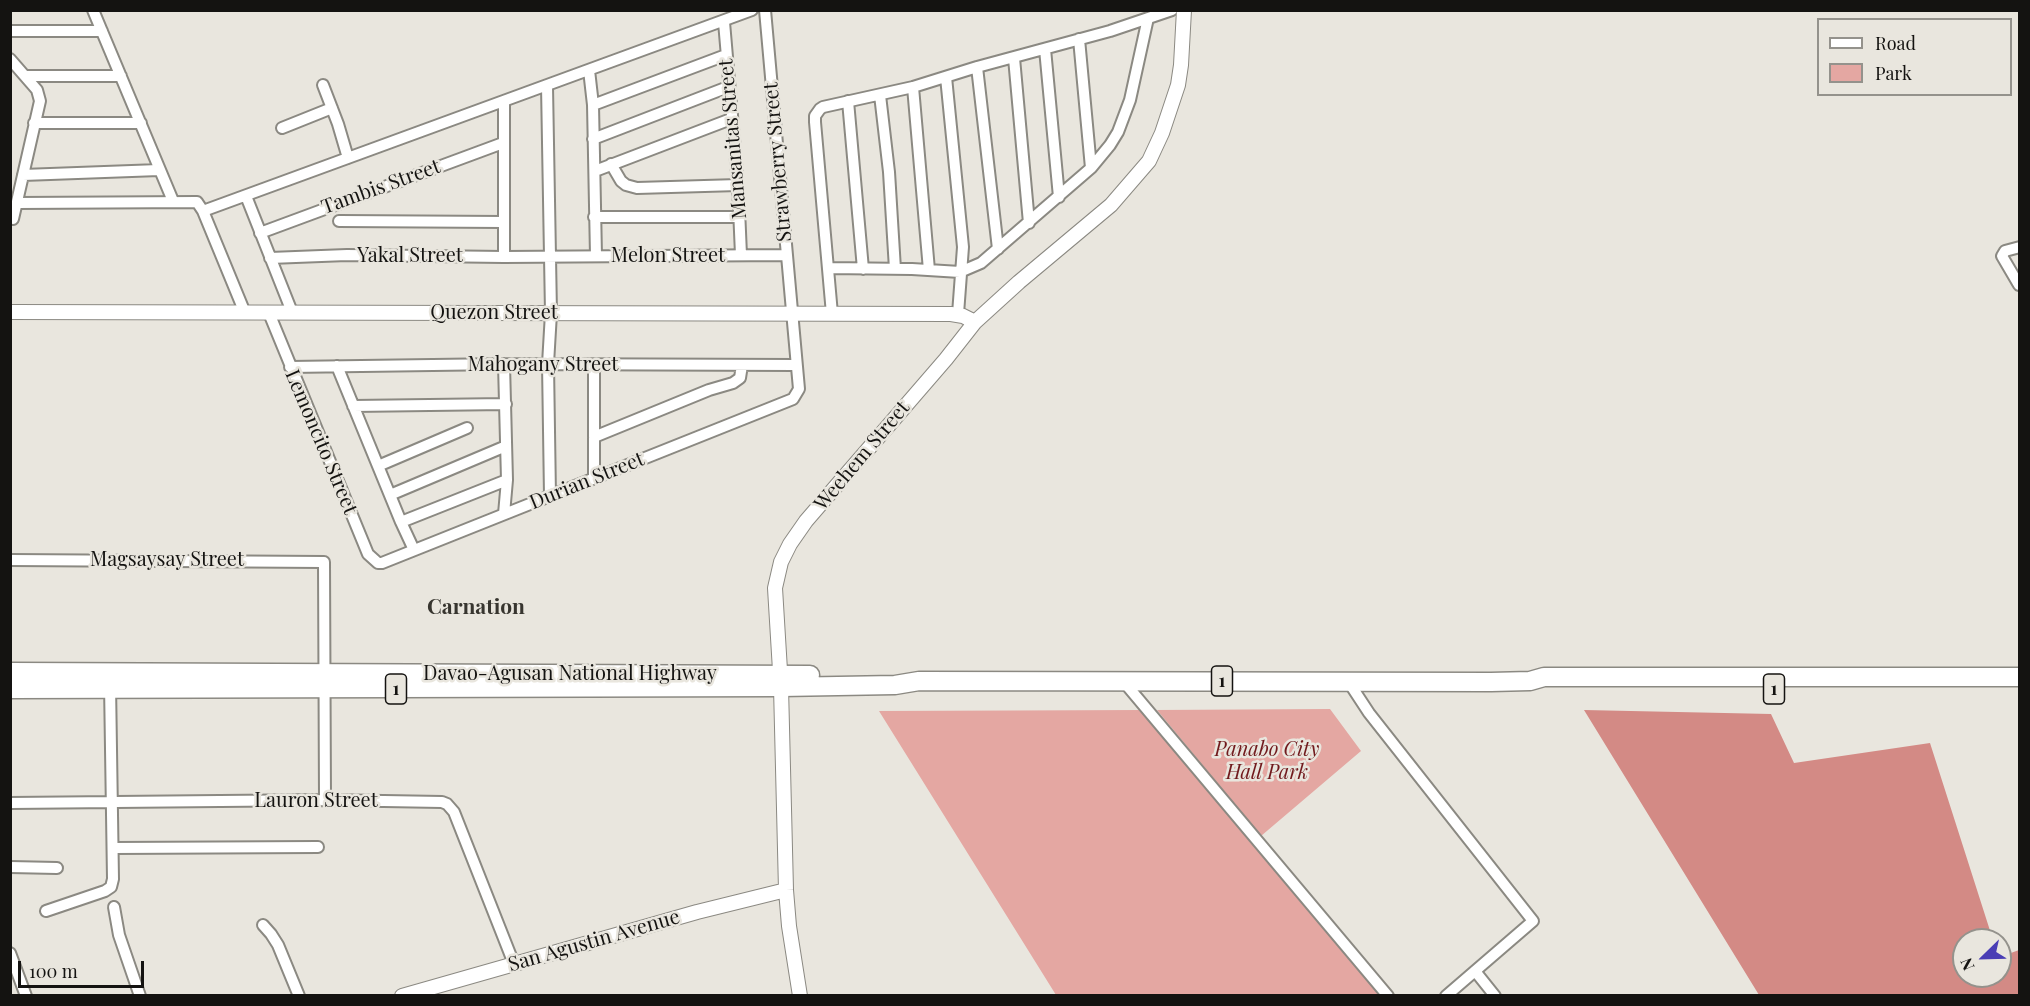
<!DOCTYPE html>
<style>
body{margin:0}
#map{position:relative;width:2030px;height:1006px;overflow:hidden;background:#e9e6de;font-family:"Playfair Display",serif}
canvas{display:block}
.frame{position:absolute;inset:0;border:12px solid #141311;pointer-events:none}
.legend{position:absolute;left:1817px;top:18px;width:195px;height:78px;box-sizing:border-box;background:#e9e6de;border:2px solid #94928c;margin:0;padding:8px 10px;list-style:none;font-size:18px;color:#141311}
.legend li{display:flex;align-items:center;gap:12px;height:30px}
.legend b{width:30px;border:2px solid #94928c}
.north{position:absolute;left:1952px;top:928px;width:60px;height:60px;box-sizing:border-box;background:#e9e6de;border:2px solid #94928c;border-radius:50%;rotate:247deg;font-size:16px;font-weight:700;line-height:24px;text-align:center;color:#141311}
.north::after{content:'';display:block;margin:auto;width:21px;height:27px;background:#4a3eb5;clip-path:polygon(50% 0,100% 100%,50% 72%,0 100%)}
.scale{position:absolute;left:18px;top:961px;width:126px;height:27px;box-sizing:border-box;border:3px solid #141311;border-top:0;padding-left:8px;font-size:18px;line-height:21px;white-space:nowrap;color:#141311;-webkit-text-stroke:4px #e9e6de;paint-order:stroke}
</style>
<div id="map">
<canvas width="2030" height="1006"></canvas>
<div class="frame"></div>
<ul class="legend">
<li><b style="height:8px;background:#fff"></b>Road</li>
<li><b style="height:16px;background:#e4a7a2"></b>Park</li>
</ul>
<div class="north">N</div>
<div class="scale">100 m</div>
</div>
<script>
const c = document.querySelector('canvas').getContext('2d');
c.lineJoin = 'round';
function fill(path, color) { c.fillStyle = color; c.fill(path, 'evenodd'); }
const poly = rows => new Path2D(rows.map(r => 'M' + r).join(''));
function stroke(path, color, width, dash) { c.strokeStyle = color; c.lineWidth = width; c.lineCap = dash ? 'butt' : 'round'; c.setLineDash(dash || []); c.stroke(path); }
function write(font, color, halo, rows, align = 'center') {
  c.font = font + ' "Playfair Display",serif'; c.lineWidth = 5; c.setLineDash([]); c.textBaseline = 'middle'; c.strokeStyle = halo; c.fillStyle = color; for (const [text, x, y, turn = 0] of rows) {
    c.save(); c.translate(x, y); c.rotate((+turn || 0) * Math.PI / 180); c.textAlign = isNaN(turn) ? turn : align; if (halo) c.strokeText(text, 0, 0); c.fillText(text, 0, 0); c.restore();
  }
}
fill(poly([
 [1330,709,1361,751,1261,836,1157,710],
 [1142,710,1382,995,1056,995,879,711]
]), '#e4a7a2');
fill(poly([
 [1584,710,1771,714,1794,763,1930,743,1993,940,1964,940,1964,976,2000,976,2000,957,2019,950,2019,995,1759,995]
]), '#d38a85');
const street = poly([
 [93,10,173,201],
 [724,22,738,185,741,255],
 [10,31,102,31],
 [1079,39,1091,168],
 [1045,49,1059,197],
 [1014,58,1029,223],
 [10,59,37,90,40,101,13,219],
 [977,67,998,249],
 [589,70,593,105,596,256],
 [25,76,121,76],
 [946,77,963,247,958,314],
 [323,85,338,124,348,158],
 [547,86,551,313,548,364,550,496],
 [913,87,929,270],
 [880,95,889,172,895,269],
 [848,101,863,269],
 [593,105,726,55],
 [34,123,141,123],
 [282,128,332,108],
 [593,139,728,87],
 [611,164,621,181,626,185,637,188,738,185],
 [595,171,731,119],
 [23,175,159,170],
 [246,196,292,312],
 [17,203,197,202,203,211,245,313],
 [203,211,752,10],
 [594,217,740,217],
 [339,221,504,222],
 [260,233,503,143],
 [504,257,504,102],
 [270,258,347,255,504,257,786,255],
 [828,268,912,269,960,272,981,263,1091,168,1110,145,1118,132,1130,100,1148,18],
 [2019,285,2002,256,2005,251,2020,247],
 [269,313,368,554,378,563,382,563,793,399,799,389,765,10],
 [832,314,815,122,815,116,820,109,823,107,913,87,977,67,1110,31,1172,10],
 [594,365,594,477],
 [337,366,401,522,414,550],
 [290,367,504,364,796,365],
 [353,406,506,404],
 [594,437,709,390,733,383,740,378,742,365],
 [378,466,467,428],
 [390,495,506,446],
 [504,514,507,480,504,364],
 [401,522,507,480],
 [10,560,324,562,325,800],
 [1348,681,1369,713,1533,921,1446,996],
 [1124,682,1388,996],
 [10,803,325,800,442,802,447,804,454,812,514,964],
 [113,848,318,847],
 [10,867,57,868],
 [114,907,119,935,140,996],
 [46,911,105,891,111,887,113,879,110,684],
 [263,925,271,934,278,945,299,996],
 [10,953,26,996],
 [1475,971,1495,996]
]);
const secondary = poly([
 [10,312,951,314,963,316,975,322],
 [402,996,697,912,786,890],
 [800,996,789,926,786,890,781,687,775,588,781,562,790,544,806,521,946,359,975,322,1019,282,1111,205,1149,161,1162,133,1178,85,1181,65,1184,10]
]);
const highway = poly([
 [10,672,810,675],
 [10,689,781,687,895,685,919,681,1491,682,1530,681,1544,677,2020,677]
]);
stroke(street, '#8b8982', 14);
stroke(secondary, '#8b8982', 16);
stroke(highway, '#8b8982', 21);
stroke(street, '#fff', 10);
stroke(secondary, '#fff', 14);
stroke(highway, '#fff', 18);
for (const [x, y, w] of [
 [1222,681,21],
 [396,689,21],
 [1774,689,21]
]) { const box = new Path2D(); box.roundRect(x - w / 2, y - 15, w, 30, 4.5); c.fillStyle = '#e9e6de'; c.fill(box); stroke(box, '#141311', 1.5); }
write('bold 18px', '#141311', null, [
 ["1",1222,681],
 ["1",396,689],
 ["1",1774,689]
]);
write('20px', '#141311', '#e9e6de', [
 ["Mansanitas Street",733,139,-95],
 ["Strawberry Street",778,162,-95],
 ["Tambis Street",381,187,-20],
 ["Yakal Street",410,256],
 ["Melon Street",668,256],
 ["Quezon Street",494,313],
 ["Mahogany Street",543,365],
 ["Lemoncito Street",321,442,67],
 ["Weehem Street",862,456,-50],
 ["Durian Street",587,481,-22],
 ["Magsaysay Street",167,560],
 ["Davao-Agusan National Highway",570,674],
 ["Lauron Street",316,801],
 ["San Agustin Avenue",594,941,-16]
]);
write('italic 20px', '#711a1d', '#e9e6de', [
 ["Panabo City",1267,750],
 ["Hall Park",1267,773]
]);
write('bold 21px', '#37352f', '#e9e6de', [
 ["Carnation",476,607]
]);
</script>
